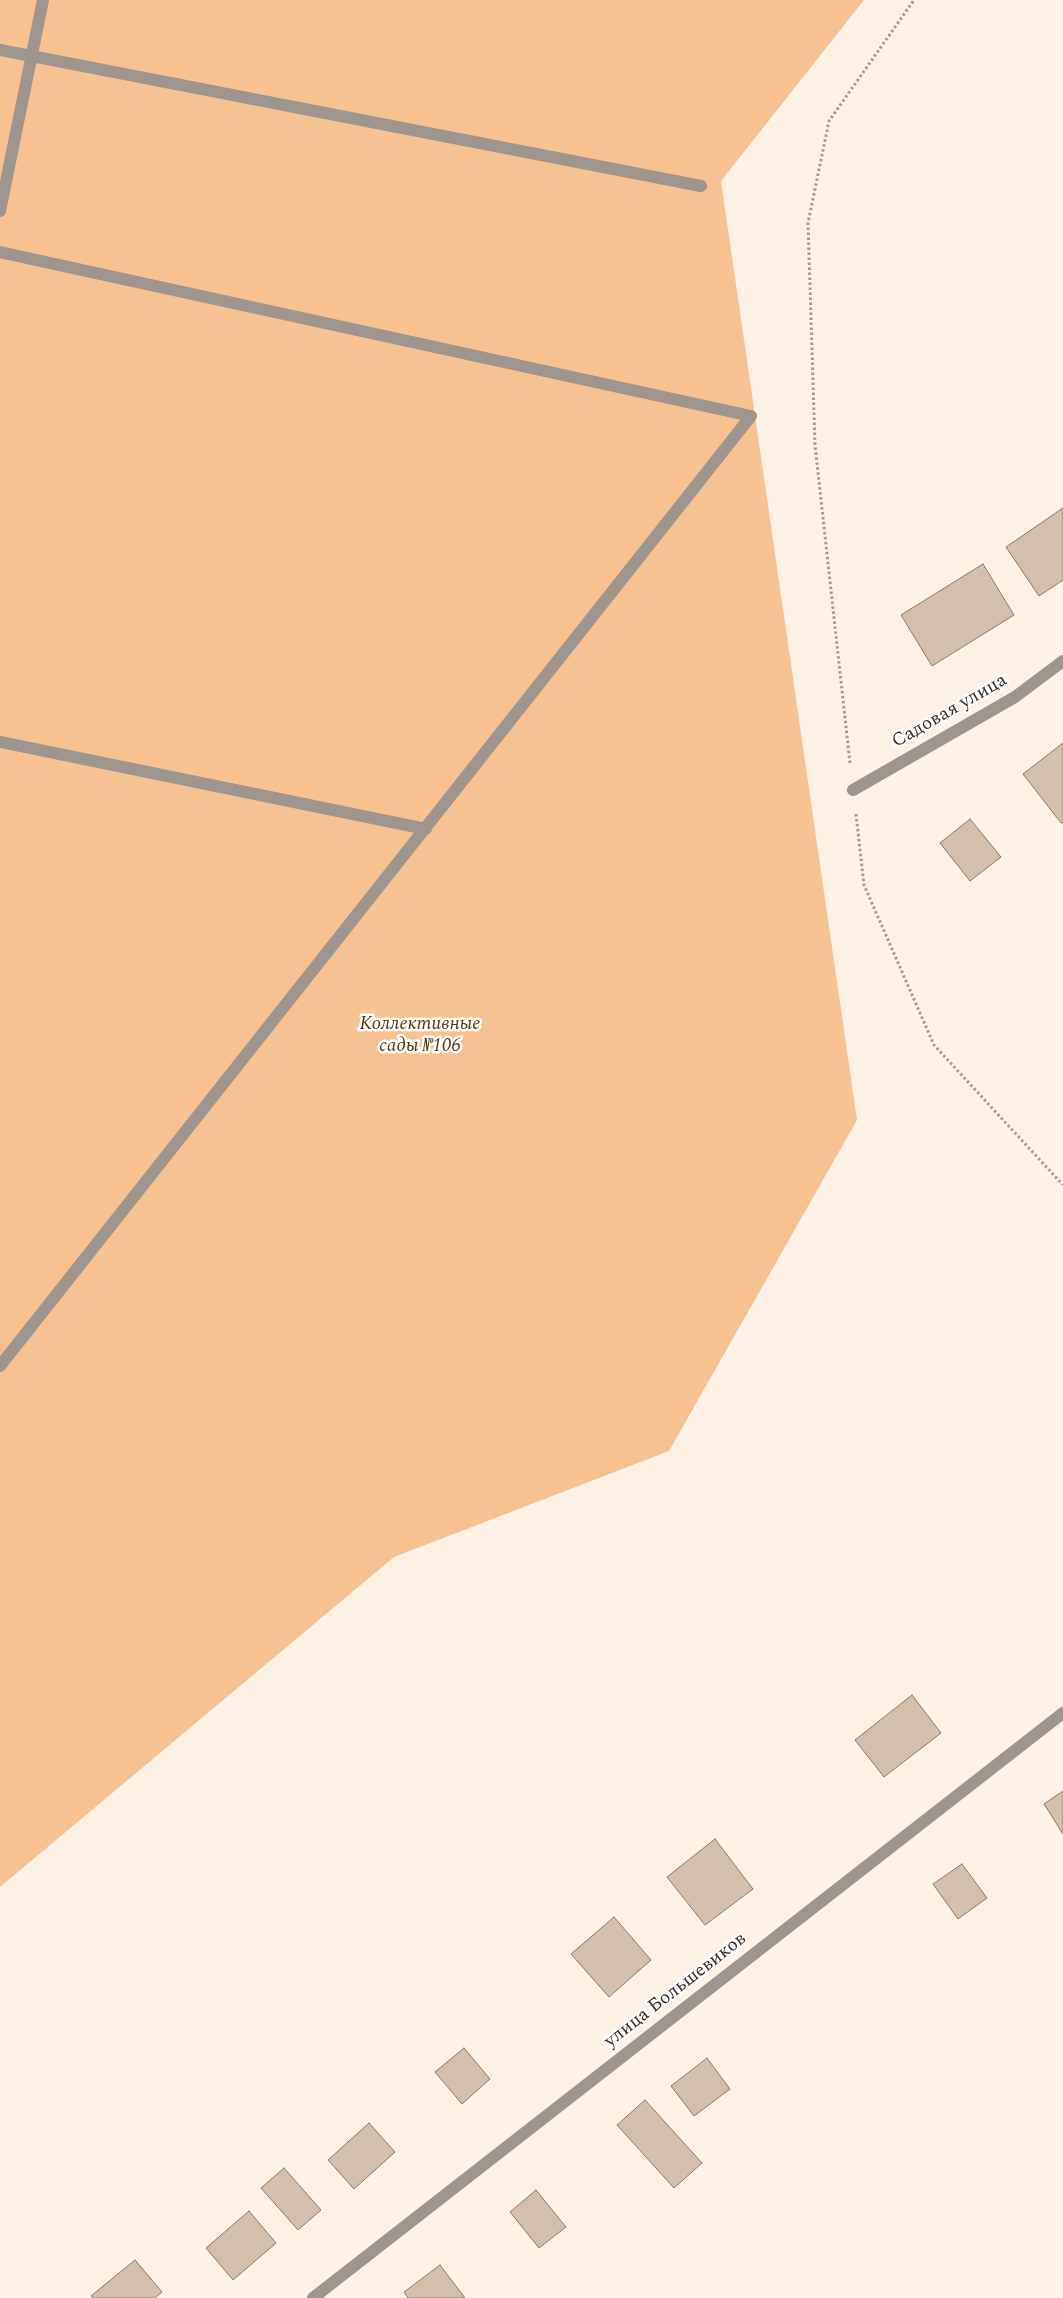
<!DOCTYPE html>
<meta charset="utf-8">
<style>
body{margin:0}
canvas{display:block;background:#fef1e6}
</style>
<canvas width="1063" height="2298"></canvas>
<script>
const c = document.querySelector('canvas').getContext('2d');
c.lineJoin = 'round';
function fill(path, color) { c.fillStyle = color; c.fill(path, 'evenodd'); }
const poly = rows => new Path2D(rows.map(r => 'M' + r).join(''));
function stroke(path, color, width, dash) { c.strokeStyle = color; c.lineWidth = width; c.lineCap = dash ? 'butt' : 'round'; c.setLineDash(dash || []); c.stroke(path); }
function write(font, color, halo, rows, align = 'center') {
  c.font = font + ' Spectral,serif'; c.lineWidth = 5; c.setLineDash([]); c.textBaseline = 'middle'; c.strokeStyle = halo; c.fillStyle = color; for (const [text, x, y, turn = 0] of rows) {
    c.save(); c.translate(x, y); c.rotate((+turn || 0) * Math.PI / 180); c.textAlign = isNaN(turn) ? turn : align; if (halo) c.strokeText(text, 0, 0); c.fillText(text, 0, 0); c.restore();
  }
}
fill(poly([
 [0,0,864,0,721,181,857,1120,669,1451,394,1557,0,1887]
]), '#f7c192');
const building = poly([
 [1063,508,1063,580,1039,596,1006,547,1063,508],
 [983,564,1014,615,932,666,901,615,983,564],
 [1063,743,1063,822,1061,823,1023,774,1063,743],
 [970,819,1001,857,970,881,940,843,970,819],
 [912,1695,941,1733,884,1777,855,1740,912,1695],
 [1063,1791,1063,1834,1044,1804,1063,1791],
 [715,1839,753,1889,705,1925,667,1877,715,1839],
 [962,1864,987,1898,958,1919,933,1884,962,1864],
 [614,1917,651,1960,609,1997,571,1954,614,1917],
 [464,2048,490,2079,462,2104,435,2072,464,2048],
 [707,2058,730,2089,694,2116,671,2086,707,2058],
 [645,2100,702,2163,674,2188,617,2125,645,2100],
 [369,2123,395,2152,354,2189,328,2160,369,2123],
 [284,2168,321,2210,298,2230,261,2188,284,2168],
 [536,2190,566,2227,539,2248,510,2212,536,2190],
 [249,2211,276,2243,233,2280,206,2248,249,2211],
 [135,2260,162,2292,155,2298,93,2298,91,2296,135,2260],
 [440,2265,465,2298,408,2298,404,2292,440,2265]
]);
fill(building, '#d4bfad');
stroke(building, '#8c7968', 1);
stroke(poly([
 [850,763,815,445,808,223,829,121,914,0],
 [856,814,864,885,934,1045,1063,1185]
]), '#a69b92', 3, [2.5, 2.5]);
stroke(poly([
 [0,50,701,186],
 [0,211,43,0],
 [0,252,751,416,0,1366],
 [0,742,426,829]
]), '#9e958e', 12);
stroke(poly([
 [853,790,1015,697,1063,661],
 [313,2298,1063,1713]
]), '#9e958e', 12);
write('19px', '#352d26', '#fff', [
 ["Садовая улица",950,712,-30],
 ["улица Большевиков",676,1991,-38]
]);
write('italic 19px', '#5a350d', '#fff', [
 ["Коллективные",420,1025],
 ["сады №106",420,1047]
]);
</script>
